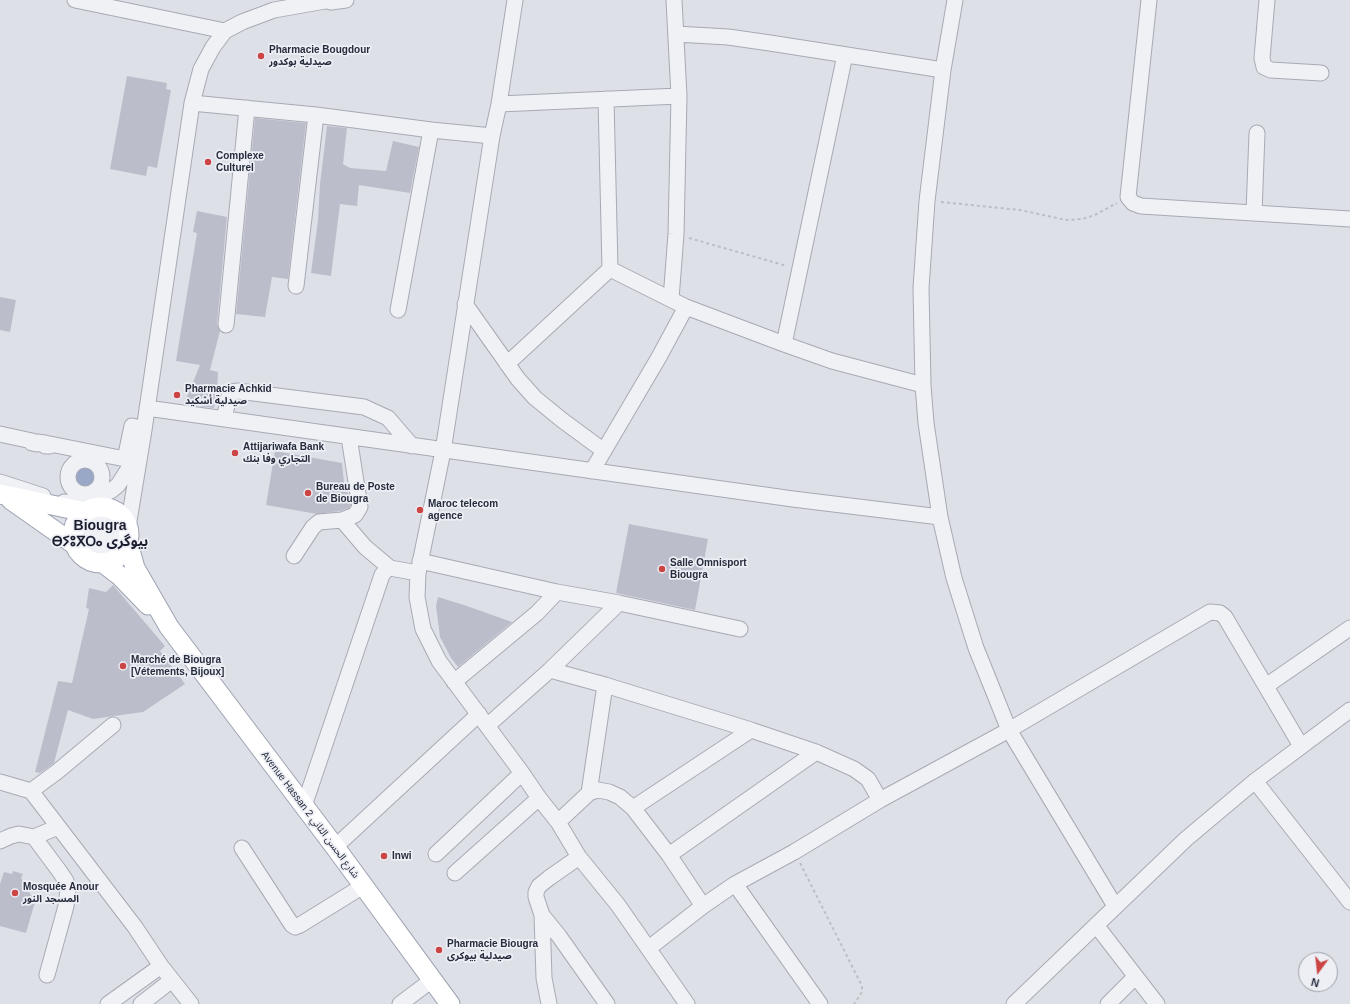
<!DOCTYPE html>
<meta charset="utf-8">
<style>
body{margin:0}
#map{position:relative;width:1350px;height:1004px;overflow:hidden;background:#dee0e7;font-family:Helvetica,sans-serif}
canvas{display:block}
.north{position:absolute;left:1298px;top:952px;width:40px;height:40px;box-sizing:border-box;background:#edeff5;border:1px solid #9ea1ab;border-radius:50%;rotate:195deg;font-size:11px;font-weight:700;line-height:16px;text-align:center;color:#272c3d}
.north::after{content:'';display:block;margin:auto;width:14px;height:18px;background:#cb4544;clip-path:polygon(50% 0,100% 100%,50% 72%,0 100%)}
</style>
<div id="map">
<canvas width="1350" height="1004"></canvas>
<div class="north">N</div>
</div>
<script>
const c = document.querySelector('canvas').getContext('2d');
c.lineJoin = 'round';
function fill(path, color) { c.fillStyle = color; c.fill(path, 'evenodd'); }
const poly = rows => new Path2D(rows.map(r => 'M' + r).join(''));
function stroke(path, color, width, dash) { c.strokeStyle = color; c.lineWidth = width; c.lineCap = dash ? 'butt' : 'round'; c.setLineDash(dash || []); c.stroke(path); }
function write(font, color, halo, rows, align = 'center') {
  c.font = font + ' Helvetica,"Noto Sans Arabic","Noto Sans Tifinagh",sans-serif'; c.lineWidth = 3.5; c.setLineDash([]); c.textBaseline = 'middle'; c.strokeStyle = halo; c.fillStyle = color; for (const [text, x, y, turn = 0] of rows) {
    c.save(); c.translate(x, y); c.rotate((+turn || 0) * Math.PI / 180); c.textAlign = isNaN(turn) ? turn : align; if (halo) c.strokeText(text, 0, 0); c.fillText(text, 0, 0); c.restore();
  }
}
fill(poly([
 '68 477a17 17 0 1 1 34 0a17 17 0 1 1-34 0Z'
]), '#99a8c7');
fill(poly([
 [127,76,167,83,166,89,171,90,157,168,148,166,146,176,110,169],
 [255,118,306,123,288,279,272,277,265,317,236,314],
 [327,126,347,128,343,164,350,168,386,171,393,141,419,147,410,193,359,185,357,206,340,204,331,276,311,273,318,220,320,184],
 [197,211,227,217,217,324,220,331,210,370,218,372,217,390,214,408,184,404,200,365,176,361,197,233,193,232],
 [0,297,16,300,10,332,0,330],
 [275,451,342,463,344,482,349,496,351,505,349,508,340,511,317,514,266,505],
 [629,524,708,539,695,610,616,593],
 [113,585,165,646,160,651,185,684,143,712,93,719,68,710,54,763,40,773,35,772,58,681,72,683,89,609,86,608,89,588,106,592],
 [438,597,464,605,512,622,458,667,451,658,440,637,436,606],
 [13,871,23,874,21,878,35,902,26,933,0,926,0,884,4,872,12,874]
]), '#bbbeca');
const minor = poly([
 [75,0,225,31],
 [324,0,331,2,346,0],
 [515,0,499,104,492,136,443,451,418,573,417,597,423,629,439,661,522,773,539,798,558,822,579,857,618,905,687,1004],
 [955,0,943,70,927,201,921,288,923,385,926,423,940,517,954,578,976,648,1009,730,1115,906],
 [1149,0,1128,197,1133,203,1141,206,1350,219],
 [1267,0,1262,58,1264,67,1271,70,1321,73],
 [676,34,728,37,770,43,943,70],
 [192,103,316,115,296,286],
 [499,104,679,96],
 [316,115,431,130,492,136],
 [1254,213,1257,133],
 [610,269,686,307,784,344,832,361,923,385],
 [671,299,676,234,679,96,674,0],
 [465,304,518,379,535,398,562,420,604,451],
 [398,310,431,130],
 [226,325,247,108],
 [784,344,845,55],
 [507,364,610,269,606,99],
 [147,408,793,499,940,517],
 [224,419,229,396,231,392,238,391,364,407,388,418,412,446],
 [0,434,32,441,32,443,37,444,37,442,45,443,45,446,50,446,50,444,125,459,132,426,140,428,134,459,127,471,118,485,112,490,95,499,78,503,64,502],
 '68 477a17 17 0 1 1 34 0a17 17 0 1 1-34 0Z',
 [592,471,659,357,686,307],
 [0,482,43,496],
 [98,516,106,517,111,519,118,529,119,535,115,546,106,552,95,551,86,545,91,547,101,547,109,541,112,530,110,525,107,521,98,516],
 [342,520,365,547,390,568],
 '89 532a7 7 0 1 1 14 0a7 7 0 1 1-14 0Z',
 [128,527,144,430,192,103,201,69,213,47,225,31,242,22,274,10,325,1],
 [294,556,313,527,319,522,342,520,355,515,360,507,349,437],
 [420,561,557,592,619,603,740,629],
 [550,670,619,603],
 [454,682,537,613,557,592],
 [1266,686,1350,628],
 [487,726,550,670,605,685],
 [1255,781,1350,902],
 [0,782,31,791,135,927,161,966,191,1004],
 [31,791,58,771,113,725],
 [589,793,598,790,609,792,620,797,633,808,669,855,703,906],
 [304,806,382,575,386,570,390,568,418,573],
 [633,808,751,730],
 [558,822,589,793,605,685,751,730,816,752,854,769,868,779,880,800],
 [0,841,11,836,19,834,34,837],
 [335,847,479,714],
 [242,848,292,925,295,927,300,925,363,886],
 [436,854,522,773],
 [669,855,816,752],
 [455,873,539,798],
 [735,884,820,1004],
 [542,915,559,936,607,1004],
 [1096,925,1157,1004],
 [649,948,703,906,735,884,794,852,880,800,1009,730,1210,612,1220,613,1225,617,1301,746],
 [47,975,66,906,68,890,66,881,60,872,34,837,58,827],
 [108,1004,161,966],
 [141,1004,172,980],
 [400,1004,432,980],
 [549,1004,544,978,542,915,536,897,536,892,539,886,549,878,579,857],
 [1014,1004,1186,839,1255,781,1350,710],
 [1108,1004,1135,977]
]);
const major = poly([
 [0,494,85,512],
 [11,500,75,545],
 '73 535a28 28 0 1 1 56 0a28 28 0 1 1-56 0Z',
 [128,543,135,568,169,627,335,847,450,1004],
 [103,563,120,576,148,605]
]);
stroke(minor, '#a7aab4', 17);
stroke(major, '#9da2b2', 21);
stroke(poly([
 [941,202,1020,210,1066,220,1082,219,1095,215,1117,203],
 [689,238,787,266],
 [800,863,862,986,862,992,854,1004]
]), '#bcbec5', 2, [3, 3]);
stroke(minor, '#f0f1f5', 15);
stroke(major, '#fff', 19);
for (const [x, y, r, color] of [
 [261,56,4,"#cb4544"],
 [208,162,4,"#cb4544"],
 [177,395,4,"#cb4544"],
 [235,453,4,"#cb4544"],
 [308,493,4,"#cb4544"],
 [420,510,4,"#cb4544"],
 [662,569,4,"#cb4544"],
 [123,666,4,"#cb4544"],
 [384,856,4,"#cb4544"],
 [15,893,4,"#cb4544"],
 [439,950,4,"#cb4544"]
]) { const dot = new Path2D(); dot.arc(x, y, r, 0, 2 * Math.PI); c.fillStyle = color; c.fill(dot); stroke(dot, '#edeff5', 1.5); }
write('bold 10px', '#272c3d', '#edeff5', [
 ["Pharmacie Bougdour",269,50],
 ["صيدلية بوكدور",269,62],
 ["Complexe",216,156],
 ["Culturel",216,168],
 ["Pharmacie Achkid",185,389],
 ["صيدلية أشكيد",185,401],
 ["Attijariwafa Bank",243,447],
 ["التجاري وفا بنك",243,459],
 ["Bureau de Poste",316,487],
 ["de Biougra",316,499],
 ["Maroc telecom",428,504],
 ["agence",428,516],
 ["Salle Omnisport",670,563],
 ["Biougra",670,575],
 ["Marché de Biougra",131,660],
 ["[Vétements, Bijoux]",131,672],
 ["Inwi",392,856],
 ["Mosquée Anour",23,887],
 ["المسجد النور",23,899],
 ["Pharmacie Biougra",447,944],
 ["صيدلية بيوكرى",447,956]
], 'left');
write('10px', '#272c3d', '#edeff5', [
 ["Avenue Hassan 2 شارع الحسن الثاني",310,815,53]
]);
write('bold 14px', '#1a1d2e', '#edeff5', [
 ["Biougra",100,526],
 ["ⴱⵢⵓⴳⵔⴰ بيوگرى",100,542]
]);
</script>
